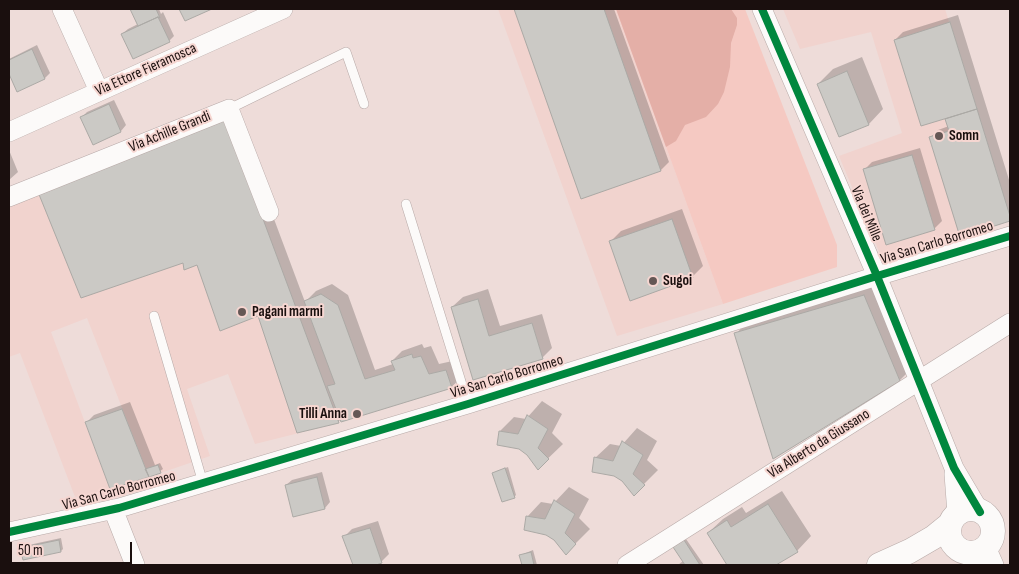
<!DOCTYPE html>
<style>
body{margin:0}
#map{position:relative;width:1019px;height:574px;overflow:hidden;background:#eedcd9;font-family:"Sofia Sans Condensed",sans-serif}
canvas{display:block}
.frame{position:absolute;inset:0;border:10px solid #1a0f0e;pointer-events:none}
.scale{position:absolute;left:10px;top:542px;width:122px;height:22px;box-sizing:border-box;border:2px solid #1a0f0e;border-top:0;padding-left:6px;font-size:15px;line-height:18px;white-space:nowrap;color:#1a0f0e;-webkit-text-stroke:4px #f6d6d1;paint-order:stroke}
</style>
<div id="map">
<canvas width="1019" height="574"></canvas>
<div class="frame"></div>
<div class="scale">50 m</div>
</div>
<script>
const c = document.querySelector('canvas').getContext('2d');
c.lineJoin = 'round';
function fill(path, color) { c.fillStyle = color; c.fill(path, 'evenodd'); }
const poly = rows => new Path2D(rows.map(r => 'M' + r).join(''));
function stroke(path, color, width, dash) { c.strokeStyle = color; c.lineWidth = width; c.lineCap = dash ? 'butt' : 'round'; c.setLineDash(dash || []); c.stroke(path); }
function write(font, color, halo, rows, align = 'center') {
  c.font = font + ' "Sofia Sans Condensed",sans-serif'; c.lineWidth = 4; c.setLineDash([]); c.textBaseline = 'middle'; c.strokeStyle = halo; c.fillStyle = color; for (const [text, x, y, turn = 0] of rows) {
    c.save(); c.translate(x, y); c.rotate((+turn || 0) * Math.PI / 180); c.textAlign = isNaN(turn) ? turn : align; if (halo) c.strokeText(text, 0, 0); c.fillText(text, 0, 0); c.restore();
  }
}
fill(poly([
 [498,9,616,9,723,304,617,336],
 [783,9,945,9,1010,216,1010,221,883,261,839,156,902,133,871,32,800,49],
 [226,119,339,423,255,444,228,374,187,389,210,456,149,477,87,318,51,332,110,489,75,497,20,353,9,357,9,203]
]), '#f1d3ce');
fill(poly([
 [616,9,745,9,837,245,837,267,723,304]
]), '#f5c9c2');
fill(poly([
 [616,9,731,9,737,18,737,25,731,43,730,67,724,92,718,104,706,117,685,125,676,141,666,147]
]), '#e4afa7');
fill(poly([
 [131,9,159,9,161,14,163,12,174,36,169,41,122,34,128,29,138,24],
 [515,9,614,9,669,162,661,170,582,198],
 [958,15,1010,183,1010,220,960,235,930,138,938,130,949,126,946,117,895,40,903,32],
 [37,45,50,73,45,78,17,90,9,71,9,59],
 [862,57,883,109,869,124,840,136,818,84,833,69],
 [114,100,126,125,121,131,94,143,82,117,87,112],
 [234,112,305,302,316,291,332,284,348,295,375,370,393,364,392,361,402,351,422,344,424,348,431,346,439,364,457,360,462,376,452,387,342,421,341,419,338,422,298,432],
 [920,148,942,221,934,229,864,170,872,162],
 [9,150,18,172,9,180],
 [682,209,703,266,692,277,611,241,621,231],
 [874,286,910,370,900,380,736,334,746,323],
 [488,289,500,326,542,314,552,348,542,358,474,379,452,307,463,297],
 [542,401,562,414,552,433,563,444,538,468,527,454,500,431,514,417,526,419],
 [130,402,155,465,160,463,163,469,160,471,111,488,86,423,94,415],
 [637,428,657,441,647,460,658,470,634,494,623,480,595,458,610,444,621,446],
 [508,467,516,495,514,497,493,473],
 [322,472,330,502,325,508,294,515,286,485,292,480],
 [569,487,589,499,579,518,590,529,566,553,554,540,527,517,541,502,553,504],
 [782,491,811,536,797,551,776,564,777,565,729,565,708,533,723,519,742,507,746,513],
 [378,521,389,554,381,562,373,565,354,565,344,537,352,529],
 [61,538,63,549,61,551,21,549,24,546],
 [686,539,704,565,678,565,683,561,677,545],
 [533,550,537,565,524,565,521,555]
]), '#0003');
const building = poly([
 [130,9,156,9,160,18,158,17,138,26,130,9],
 [179,9,212,9,185,21,179,9],
 [514,9,604,9,661,171,581,199,514,9],
 [158,17,170,42,133,59,121,34,158,17],
 [950,22,977,109,921,126,894,40,950,22],
 [32,49,45,79,17,92,9,74,9,60,32,49],
 [847,71,869,125,839,137,817,84,847,71],
 [109,104,121,132,93,145,80,117,109,104],
 [977,109,1010,216,1010,221,960,237,929,137,949,131,945,119,977,109],
 [226,119,266,227,339,423,297,433,258,316,220,331,197,265,184,270,183,263,81,298,38,192,226,119],
 [912,155,935,230,886,245,863,169,912,155],
 [672,219,693,278,630,301,609,241,672,219],
 [321,294,338,305,365,379,395,370,391,361,412,354,413,358,421,356,429,374,446,370,452,388,341,422,327,386,335,384,304,301,321,294],
 [864,295,900,381,773,459,734,333,864,295],
 [478,299,489,336,532,323,543,359,473,380,451,307,478,299],
 [122,409,149,477,110,489,85,422,122,409],
 [527,415,548,429,538,448,549,459,538,470,527,455,519,449,497,445,499,431,518,434,527,415],
 [622,441,643,455,633,474,645,485,634,496,622,481,614,476,592,472,594,457,613,461,622,441],
 [158,465,161,473,149,477,145,469,158,465],
 [505,468,515,498,502,502,492,473,505,468],
 [317,477,325,509,293,517,285,485,317,477],
 [554,500,575,514,565,533,576,544,566,555,554,540,546,535,524,530,526,516,545,519,554,500],
 [768,504,798,552,776,565,727,565,707,533,727,520,731,527,768,504],
 [370,528,382,563,376,565,353,565,342,536,370,528],
 [59,540,61,552,23,560,20,548,59,540],
 [684,540,700,565,685,565,673,547,684,540],
 [531,552,534,565,522,565,519,555,531,552]
]);
fill(building, '#cbc9c5');
stroke(building, '#aba9a5', 1);
const service = poly([
 [229,109,346,52,364,104],
 [406,204,468,404],
 [154,316,203,483]
]);
const minor = poly([
 [62,9,99,91],
 [762,9,877,276,954,468,980,512],
 [9,132,283,9],
 [9,197,229,109,269,212],
 [954,474,957,514],
 [113,509,135,565],
 [9,532,119,508,468,404,877,276,1010,236],
 [986,547,994,565],
 [970,553,979,565],
 [627,565,1010,323]
]);
const tertiary = poly([
 '949 531a22 22 0 1 1 44 0a22 22 0 1 1-44 0Z',
 [879,565,910,551,934,537,950,524]
]);
stroke(service, '#b8aaa8', 10);
stroke(minor, '#b8aaa8', 20);
stroke(tertiary, '#b8aaa8', 25);
stroke(service, '#fcfaf9', 9);
stroke(minor, '#fcfaf9', 19);
stroke(tertiary, '#fcfaf9', 24);
stroke(poly([
 [762,9,877,276,954,468,980,512],
 [9,532,119,508,468,404,877,276,1010,236]
]), '#00873e', 8);
for (const [x, y, r, color] of [
 [939,136,5,"#645755"],
 [653,281,5,"#645755"],
 [242,312,5,"#645755"],
 [357,414,5,"#645755"]
]) { const dot = new Path2D(); dot.arc(x, y, r, 0, 2 * Math.PI); c.fillStyle = color; c.fill(dot); stroke(dot, '#f6d6d1', 2); }
write('15px', '#1a0f0e', '#f6d6d1', [
 ["Via Ettore Fieramosca",146,70,-24],
 ["Via Achille Grandi",170,132,-22],
 ["Via dei Mille",866,214,67],
 ["Via San Carlo Borromeo",937,243,-17],
 ["Via San Carlo Borromeo",507,377,-17],
 ["Via Alberto da Giussano",819,444,-32],
 ["Via San Carlo Borromeo",119,491,-15]
]);
write('bold 15px', '#1a0f0e', '#f6d6d1', [
 ["Somn",949,136],
 ["Sugoi",663,281],
 ["Pagani marmi",252,312],
 ["Tilli Anna",347,414,"right"]
], 'left');
</script>
